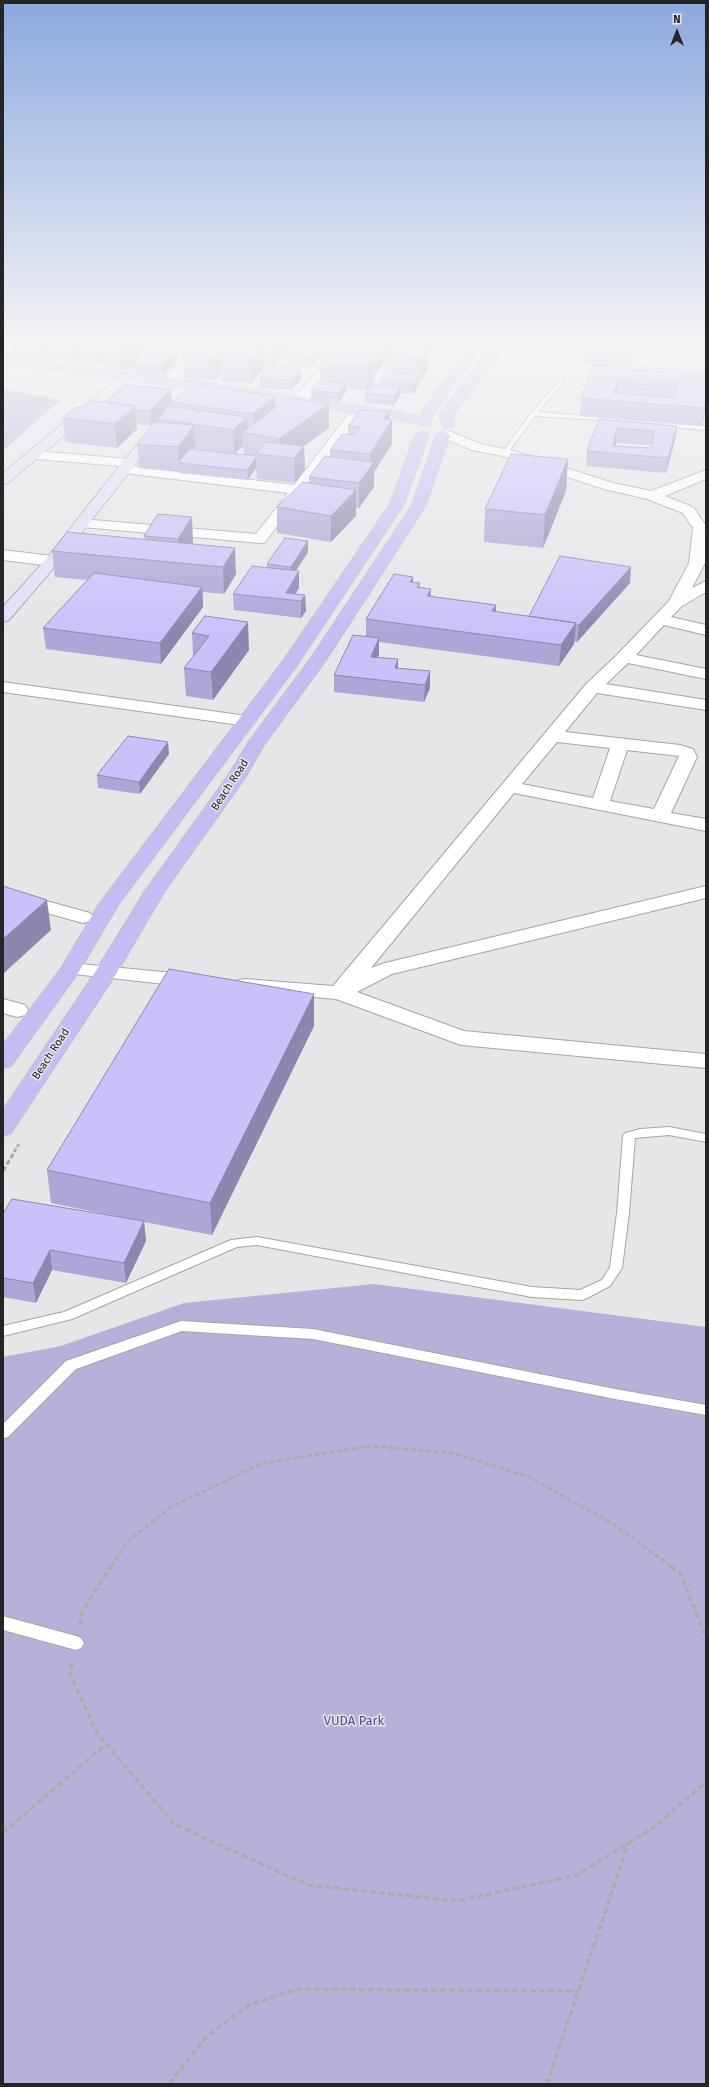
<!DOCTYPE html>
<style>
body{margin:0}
#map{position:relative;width:709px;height:2087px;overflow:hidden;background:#e6e6e9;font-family:"Fira Sans",sans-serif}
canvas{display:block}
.frame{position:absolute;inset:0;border:4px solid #252526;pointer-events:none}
.north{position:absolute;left:657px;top:12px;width:40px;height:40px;-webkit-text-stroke:3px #e6e6e9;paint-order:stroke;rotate:0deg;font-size:11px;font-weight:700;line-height:16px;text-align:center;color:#252526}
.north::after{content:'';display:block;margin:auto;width:14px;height:18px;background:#252526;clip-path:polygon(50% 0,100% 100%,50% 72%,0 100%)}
</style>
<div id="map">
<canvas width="709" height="2087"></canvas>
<div class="frame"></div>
<div class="north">N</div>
</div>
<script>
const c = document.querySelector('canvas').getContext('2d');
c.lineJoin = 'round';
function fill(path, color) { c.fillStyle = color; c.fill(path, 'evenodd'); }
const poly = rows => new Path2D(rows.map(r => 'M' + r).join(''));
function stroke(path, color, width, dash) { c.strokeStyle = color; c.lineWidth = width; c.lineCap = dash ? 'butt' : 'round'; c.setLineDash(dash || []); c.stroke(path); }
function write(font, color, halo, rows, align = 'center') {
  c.font = font + ' "Fira Sans",sans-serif'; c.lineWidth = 3; c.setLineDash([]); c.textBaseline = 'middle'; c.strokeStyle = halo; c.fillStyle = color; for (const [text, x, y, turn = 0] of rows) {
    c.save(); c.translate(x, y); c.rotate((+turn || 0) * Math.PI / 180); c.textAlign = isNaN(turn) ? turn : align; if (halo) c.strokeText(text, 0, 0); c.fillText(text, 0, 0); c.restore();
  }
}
fill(poly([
 [3,389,60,400,3,451],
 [374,1284,706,1327,706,2084,3,2084,3,1357,61,1346,184,1303]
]), '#b6b1d9');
const lane = poly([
 [580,364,706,372,706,376,578,367,577,366,580,364],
 [562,378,565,380,538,412,613,418,616,420,615,421,535,416,507,454,503,454,502,453,531,413,562,378],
 [664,423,703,426,706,428,703,430,662,426,661,425,664,423],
 [669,1127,706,1134,706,1142,669,1135,635,1138,629,1213,622,1268,610,1286,587,1298,582,1300,532,1297,257,1245,237,1247,72,1319,3,1336,3,1326,64,1312,231,1240,257,1237,532,1287,580,1290,602,1280,610,1267,617,1213,623,1136,625,1133,640,1129,669,1127],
 [181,1321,313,1329,615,1389,706,1405,706,1415,615,1399,313,1339,182,1331,76,1369,8,1437,3,1438,3,1424,66,1361,181,1321],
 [3,1616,76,1636,81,1638,84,1643,81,1648,76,1650,3,1630,3,1616]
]);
const street = poly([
 [200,342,213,342,171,384,163,384,161,381,163,378,200,342],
 [335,342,392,342,473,348,479,352,473,356,341,346,335,342],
 [340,349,344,350,346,353,344,356,304,404,294,404,293,401,294,398,336,350,340,349],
 [353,414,360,418,358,421,265,542,260,543,82,527,77,526,75,523,77,520,82,519,256,534,288,493,125,473,120,472,118,469,120,466,36,459,29,455,36,451,129,459,134,460,136,463,134,466,294,485,348,415,353,414],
 [446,430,481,444,510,450,613,483,651,491,706,470,706,479,665,496,693,507,706,526,705,563,692,588,706,581,706,592,682,606,671,617,706,625,706,635,664,625,636,655,706,669,706,679,628,663,606,684,706,700,706,710,597,693,565,732,680,745,693,749,697,757,671,813,706,819,706,831,514,793,371,968,385,963,706,886,706,898,392,974,357,992,464,1031,706,1054,706,1068,461,1045,336,999,245,991,238,990,234,985,238,980,245,979,333,986,587,683,614,658,669,601,689,563,693,528,683,513,647,499,604,489,502,456,472,450,441,437,439,434,446,430],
 [557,742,610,748,593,798,522,784,557,742],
 [627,750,679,756,654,809,610,801,627,750],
 [3,550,52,556,57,558,60,561,57,564,52,566,3,560,3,550],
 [3,682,247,716,253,717,256,721,253,725,247,726,3,692,3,682],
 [3,889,90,913,93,917,90,921,83,923,3,901,3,889],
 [71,963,193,975,200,976,204,981,200,986,193,987,64,973,61,969,64,965,71,963],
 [3,999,25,1005,28,1010,25,1015,17,1017,3,1013,3,999]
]);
const secondary = poly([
 [3,342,11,342,7,347,3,348,3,342],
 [119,379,123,380,125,383,123,386,8,483,3,484,3,473,115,380,119,379],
 [158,426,163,427,165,430,163,433,134,466,57,564,9,620,3,622,3,607,47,558,124,460,153,427,158,426]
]);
const primary = poly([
 [473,342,485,342,435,411,430,424,422,426,399,420,198,389,3,364,3,356,198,381,400,412,420,417,424,408,473,342],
 [495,342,507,342,498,357,453,415,455,424,453,427,443,427,439,415,495,342],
 [422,431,429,435,404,504,295,668,118,905,78,973,11,1066,3,1068,3,1045,62,967,99,904,283,661,390,504,415,435,422,431],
 [443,431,450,435,426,505,326,660,264,745,245,778,164,892,116,974,11,1133,3,1136,3,1110,94,974,145,891,227,777,250,740,311,658,412,505,436,435,443,431]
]);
stroke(lane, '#a5a5a8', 2);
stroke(street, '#a5a5a8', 2);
stroke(secondary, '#a5a5a8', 2);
stroke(primary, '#c2c2c2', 2);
stroke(poly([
 [14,1152,19,1144]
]), '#ababad', 2.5, [4, 2]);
stroke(poly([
 [3,1171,15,1151],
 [111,1567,127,1542,171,1507,263,1463,371,1446,452,1453,529,1477,615,1525,672,1567]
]), '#ababad', 3, [5, 2.5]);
stroke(poly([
 [671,1566,680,1573,706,1636],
 [80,1625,82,1612,111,1566],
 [72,1663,70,1674,97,1733,174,1824,308,1885,457,1901,577,1875,656,1826,706,1782],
 [3,1833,106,1744],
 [171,2084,172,2080,207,2036,249,2005,298,1989,578,1991],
 [547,2084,628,1844]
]), '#ababad', 3.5, [6, 3]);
fill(lane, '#fff');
fill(street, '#fff');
fill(secondary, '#e2def9');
fill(primary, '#c6bcf4');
fill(poly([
 [9,342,86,342,82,345,83,347,88,342,287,342,288,350,274,366,265,365,265,367,251,383,221,381,220,374,215,380,185,378,183,355,185,353,178,352,179,358,163,375,133,372,133,364,127,370,105,368,104,360,100,364,77,362,77,356,72,361,50,359,49,351,42,358,11,355],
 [142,349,146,349,142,353],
 [343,342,391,342,391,348,429,346,428,369,421,381,419,381,419,385,413,394,400,393,400,396,393,406,365,403,365,393,367,390,346,388,346,392,338,403,311,400,311,390,320,380,320,363,343,352],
 [386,360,386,372,380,381,380,384,372,384,375,379,375,375,382,366,382,364,383,364],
 [428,342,454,342,453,344],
 [585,342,633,342,634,352,632,366,594,365,623,367,623,369,706,374,706,407,702,426,580,416,581,398,593,365,585,365],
 [325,350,311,367,286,365,286,355],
 [300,369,301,379,291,390,260,388,260,378],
 [171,389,172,404,157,419,172,407,172,402,275,407,329,404,329,428,304,446,305,470,295,483,257,479,256,468,248,480,179,473,178,472,139,468,137,444,151,426,136,424,137,429,117,448,65,442,63,418,82,408],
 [243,446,244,454,235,453],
 [195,449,219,452,195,450],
 [599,419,677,426,675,440,666,473,586,466,587,451],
 [616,443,651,445,651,448,615,446],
 [389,420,392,420,392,444,374,472,374,487,359,508,356,508,356,516,331,542,277,533,277,507,309,483,309,477,330,457,330,450,348,434,348,426],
 [568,459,566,491,543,548,484,542,485,509],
 [158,514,193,543,192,544,236,574,224,594,203,592,203,607,161,664,46,649,43,628,87,580,55,577,52,551,145,539,144,536],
 [308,541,308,552,296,571,299,588,295,594,305,595,306,611,301,618,234,610,233,594,267,568,267,564],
 [413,577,413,583,420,583,420,588,431,596,496,605,496,612,529,616,630,583,577,642,574,641,574,644,559,666,379,642,379,654,378,657,398,668,430,671,430,688,424,702,334,692,334,675,366,636,366,619],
 [205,616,249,650,213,700,186,696,184,668,193,657,192,633],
 [169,754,140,794,98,788,97,775],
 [314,1026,212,1235,144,1222,146,1241,126,1283,52,1270,36,1303,3,1297,3,1214,125,1218,51,1203,47,1170]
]), '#ada6d7');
fill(poly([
 [40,342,48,342,49,351,42,358],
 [70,342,86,342,82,345,83,351,77,353,77,356,72,361],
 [130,342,141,342,142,355,133,363,133,364,127,370,126,347],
 [152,342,157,342,158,345,153,350],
 [186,342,197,342,187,353],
 [227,342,228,342,229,359,220,358,220,374,215,380,213,357],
 [274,342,287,342,288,350,274,366],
 [324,342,325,342,325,350,311,367,311,357],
 [383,342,391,342,391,353,386,355,386,360,383,364],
 [264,344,265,367,251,383,250,360],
 [429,346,428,369,421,381,421,358],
 [178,349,179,358,163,375,162,366],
 [103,351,104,360,100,364,100,355],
 [375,356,375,379,367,390,367,367],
 [382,356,382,366,375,375,375,365],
 [300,369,301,379,291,390,291,381],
 [419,375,419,385,413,394,413,384],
 [619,378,617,396,614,393],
 [655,380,653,398,652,403,653,385],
 [346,383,346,392,338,403,338,393],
 [400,386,400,396,393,406,394,396],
 [171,389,172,404,151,426,150,411],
 [275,396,276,420,253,434,253,414],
 [706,399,706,407,702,426,704,408],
 [329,404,329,428,304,446,305,470,295,483,294,458,279,457,279,439],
 [135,406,137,429,117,448,115,424],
 [389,412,389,425,392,420,392,444,374,472,374,487,359,508,359,483,370,468,370,454,384,419],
 [247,417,248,433,243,432,243,446,234,454,233,430],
 [194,425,195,449,185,464,179,463,178,447],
 [677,426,675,440,666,473,668,458],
 [617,428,616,443,614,453,613,446],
 [256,458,256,468,248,480,247,470],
 [568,459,566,491,543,548,545,515],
 [356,490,356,516,331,542,331,516],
 [192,517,193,543,181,563,179,563,178,539],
 [308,541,308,552,291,578,291,567],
 [235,548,236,574,224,594,223,567],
 [631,567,630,583,577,642,579,625],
 [299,571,299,588,291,600,286,593],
 [413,577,413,597,410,582],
 [202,587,203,607,161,664,160,643],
 [431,589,430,610,427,596],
 [305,595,306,611,301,618,301,601],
 [496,605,495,625,492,611],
 [248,622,249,650,213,700,211,672],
 [576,623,574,644,559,666,561,645],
 [379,638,379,654,370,674,371,657],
 [398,659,398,676,395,668],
 [430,671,430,688,424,702,425,685],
 [168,742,169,754,140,794,139,782],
 [47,900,51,930,3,974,3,939],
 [314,994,314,1026,212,1235,210,1203],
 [144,1221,146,1241,126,1283,124,1263],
 [50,1250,52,1270,36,1303,33,1283]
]), '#8d87af');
const building = poly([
 [88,342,105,343,103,345,103,351,100,355,77,353,88,342],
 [106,342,130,342,126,347,103,345,106,342],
 [195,342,227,342,213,357,183,355,195,342],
 [234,342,240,342,264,344,250,360,220,358,234,342],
 [297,342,324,342,311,357,286,355,297,342],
 [586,342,633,342,634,352,586,351,586,342],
 [394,343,429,346,421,358,386,355,394,343],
 [149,346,178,349,162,366,133,363,149,346],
 [329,352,375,356,367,367,320,363,329,352],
 [341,352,382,356,375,365,375,356,341,353,341,352],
 [593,365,623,367,622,369,706,374,706,399,704,408,581,398,593,365],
 [619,378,637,379,636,384,653,385,655,380,678,382,674,398,614,393,619,378],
 [270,366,300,369,291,381,260,378,270,366],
 [386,372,419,375,413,384,380,381,386,372],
 [319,380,346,383,338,393,311,390,319,380],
 [196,384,275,396,253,414,172,402,196,384],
 [372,384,400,386,394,396,365,393,372,384],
 [126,385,171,389,150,411,135,410,135,406,107,402,126,385],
 [288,398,329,404,279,439,243,432,288,398],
 [91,401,135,406,115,424,63,418,76,407,82,408,91,401],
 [172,407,247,417,233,430,157,419,172,407],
 [360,410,389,412,384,419,392,420,370,454,330,450,342,434,354,435,360,427,348,426,360,410],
 [599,419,677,426,668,458,587,451,599,419],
 [617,428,654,431,651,448,613,446,617,428],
 [154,422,194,425,178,447,137,444,154,422],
 [266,442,304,446,294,458,256,454,266,442],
 [189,449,256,456,256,458,247,470,178,463,189,449],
 [511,454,568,459,545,515,485,509,511,454],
 [325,456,374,462,359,483,309,477,325,456],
 [303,482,356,490,331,516,277,507,303,482],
 [158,514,192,517,178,539,144,536,158,514],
 [67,532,235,548,223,567,52,551,67,532],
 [285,538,308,541,291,567,267,564,285,538],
 [560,556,631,567,579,625,575,625,576,623,529,616,560,556],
 [252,566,299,571,286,593,305,595,301,601,233,594,252,566],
 [94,573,202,587,160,643,43,628,94,573],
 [394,574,413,577,410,582,420,583,417,587,431,589,427,596,496,605,492,611,576,623,561,645,366,619,394,574],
 [205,616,248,622,211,672,184,668,209,636,192,633,205,616],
 [353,635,379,638,371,657,398,659,395,668,430,671,425,685,334,675,353,635],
 [128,736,168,742,139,782,97,775,128,736],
 [3,886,47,900,3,939,3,886],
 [169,969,314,994,210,1203,47,1170,169,969],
 [12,1199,144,1221,124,1263,50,1250,33,1283,3,1278,3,1214,12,1199]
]);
fill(building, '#c9c1fa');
stroke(building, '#8d87af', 1);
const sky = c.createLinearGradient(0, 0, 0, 634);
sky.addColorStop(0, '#8ba9de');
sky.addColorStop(0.54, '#f4f4f5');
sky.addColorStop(1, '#f4f4f500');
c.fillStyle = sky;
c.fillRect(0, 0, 709, 634);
write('11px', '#252526', '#e6e6e9', [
 ["Beach Road",230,785,-57],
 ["Beach Road",51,1054,-57]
]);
write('13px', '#56488c', '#e6e6e9', [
 ["VUDA Park",354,1721]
]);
</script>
